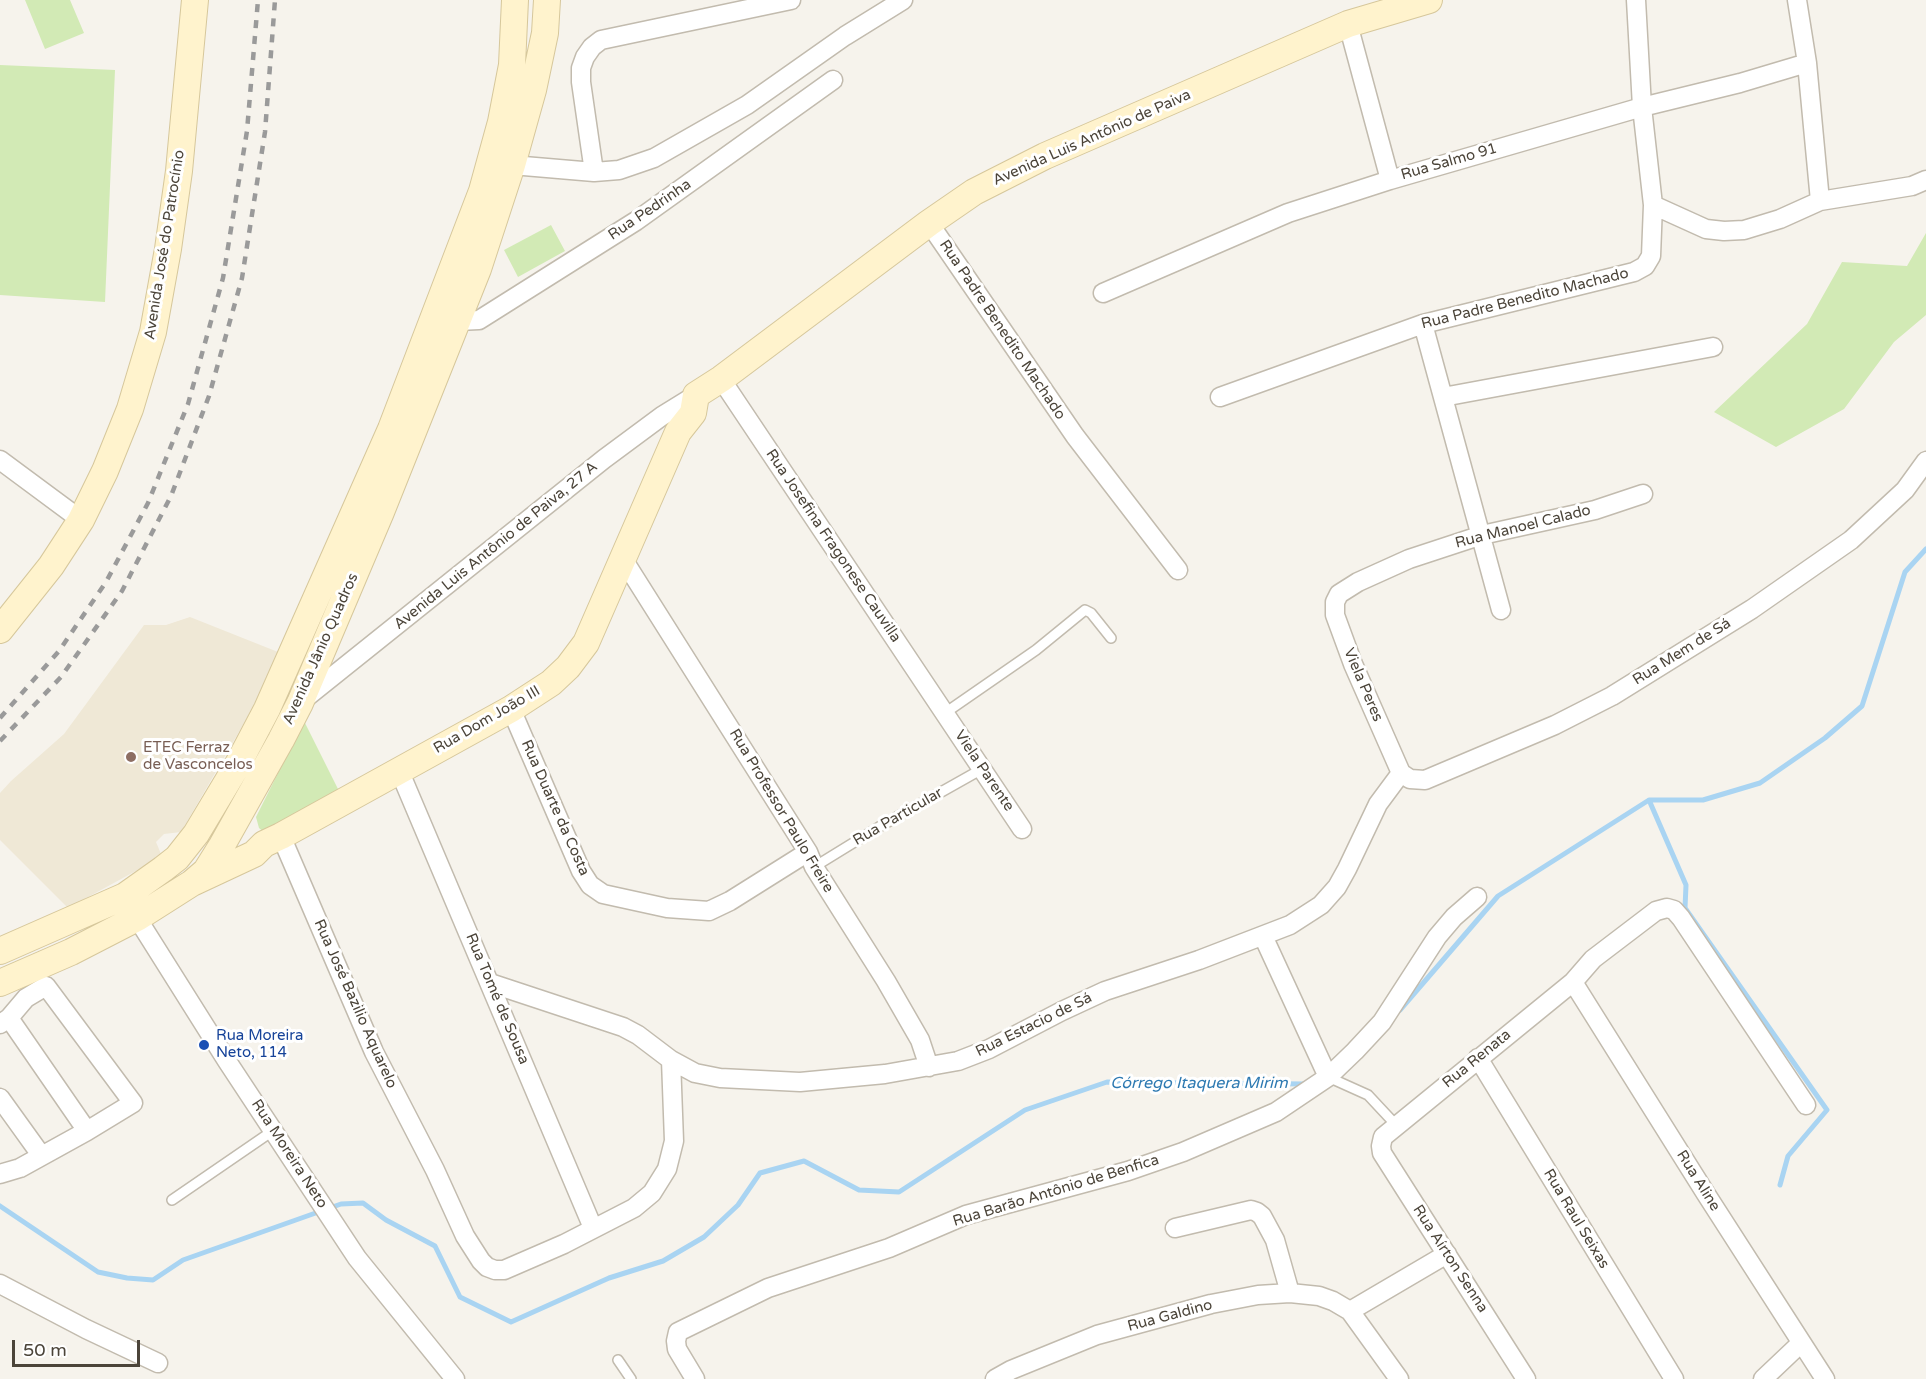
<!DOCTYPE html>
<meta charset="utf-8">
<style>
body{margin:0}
#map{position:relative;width:1926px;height:1379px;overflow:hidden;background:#f6f3ec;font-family:"Varela Round",sans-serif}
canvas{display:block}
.scale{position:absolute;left:12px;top:1340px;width:128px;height:27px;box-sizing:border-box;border:3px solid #4b4439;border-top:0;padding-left:8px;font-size:18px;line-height:21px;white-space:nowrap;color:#4b4439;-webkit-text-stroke:4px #fff;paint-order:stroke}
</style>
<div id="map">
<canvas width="1926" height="1379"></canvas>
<div class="scale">50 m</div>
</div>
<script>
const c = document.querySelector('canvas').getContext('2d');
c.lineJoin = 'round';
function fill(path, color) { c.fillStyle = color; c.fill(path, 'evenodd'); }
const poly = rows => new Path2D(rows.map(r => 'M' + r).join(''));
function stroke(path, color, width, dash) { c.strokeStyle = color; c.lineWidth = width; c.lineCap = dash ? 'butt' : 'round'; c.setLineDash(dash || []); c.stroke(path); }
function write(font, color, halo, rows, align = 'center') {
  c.font = font + ' "Varela Round",sans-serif'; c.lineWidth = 6; c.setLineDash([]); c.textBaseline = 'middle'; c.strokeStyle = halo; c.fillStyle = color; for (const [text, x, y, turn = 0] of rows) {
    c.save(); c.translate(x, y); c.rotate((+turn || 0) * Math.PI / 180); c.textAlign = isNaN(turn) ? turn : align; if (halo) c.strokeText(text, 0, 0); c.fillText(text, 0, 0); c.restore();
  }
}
fill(poly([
 [190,617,278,652,254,706,181,832,164,834,156,842,161,854,143,867,68,908,0,840,0,793,11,781,64,734,144,625,166,625]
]), '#efe8d6');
fill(poly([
 [25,0,70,0,84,33,45,49],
 [0,65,115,70,105,302,0,295],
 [551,225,565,251,518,277,504,250],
 [1926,233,1926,315,1894,342,1844,409,1776,447,1714,412,1807,324,1842,262,1907,266],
 [304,721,340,793,267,835,259,828,256,817]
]), '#d2eab5');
stroke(poly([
 [1649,800,1686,885,1685,908,1827,1110,1788,1156,1780,1185],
 [1400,1010,1498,896,1649,800,1703,800,1760,783,1825,738,1862,706,1905,572,1926,549],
 [0,1206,98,1272,127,1278,153,1280,183,1260,341,1204,363,1203,386,1220,435,1246,460,1297,511,1322,609,1278,663,1261,704,1237,738,1205,760,1173,804,1161,859,1190,899,1192,1025,1110,1107,1082,1305,1084]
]), '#a9d4f2', 5);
const lane = poly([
 [945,713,1036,650,1085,610,1091,613,1111,638],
 [814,867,879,827,982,769],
 [1328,1077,1368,1095,1396,1125],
 [172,1200,274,1130],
 [618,1360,631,1379]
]);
const street = poly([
 [1797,0,1807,63,1820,201],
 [1348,24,1390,180],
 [512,165,594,172,619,170,654,158,747,105,845,36,903,0],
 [594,172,581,82,581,68,585,57,592,47,601,40,791,0],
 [1653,205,1706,229,1724,231,1744,230,1780,219,1820,201,1912,186,1926,180],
 [929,223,1075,436,1178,570],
 [1103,293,1288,213,1390,180,1642,107,1740,83,1807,63],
 [458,321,479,320,636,221,833,80],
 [1423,324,1501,610],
 [721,379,1022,829],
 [1220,397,1423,324,1634,272,1645,266,1651,256,1653,205,1642,107,1636,0],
 [1443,397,1713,347],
 [0,460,81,520],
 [623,559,808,852,814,867,886,981,920,1040,929,1067],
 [303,700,604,459,662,416,696,395],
 [511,709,581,871,590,885,603,894,667,908,709,911,730,901,808,852],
 [399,770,593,1228],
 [1401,773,1410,779,1425,780,1555,725,1612,696,1752,609,1851,540,1905,490,1926,461],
 [1401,773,1353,664,1335,615,1335,602,1339,594,1358,582,1409,559,1482,535,1595,510,1643,494],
 [281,836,374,1052,435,1170,465,1236,481,1261,487,1267,495,1270,504,1270,564,1244,634,1208,652,1193,667,1169,674,1141,671,1060],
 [137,918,227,1061,357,1258,455,1379],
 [1263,936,1328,1077],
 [1573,982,1706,1194,1825,1379],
 [490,983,623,1027,638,1035,671,1060,695,1073,720,1078,800,1082,885,1074,958,1061,989,1049,1062,1011,1105,991,1199,960,1290,925,1321,905,1337,887,1347,869,1378,804,1401,773],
 [9,1018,87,1131],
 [0,1024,9,1018,26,998,46,986,133,1103,87,1131,20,1168,0,1174],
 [1478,1058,1674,1379],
 [0,1098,41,1155],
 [1175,1228,1251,1210,1257,1212,1262,1216,1275,1240,1290,1293],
 [0,1284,86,1329,158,1363],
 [1350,1311,1447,1254],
 [695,1379,677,1349,676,1341,678,1332,768,1288,889,1248,966,1215,1128,1171,1183,1152,1276,1112,1328,1077,1355,1051,1382,1022,1437,937,1454,917,1477,897],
 [995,1379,1011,1370,1097,1335,1211,1304,1258,1295,1290,1293,1319,1296,1333,1301,1350,1311,1399,1379],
 [1526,1379,1382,1153,1381,1146,1383,1137,1573,982,1593,959,1656,911,1667,908,1674,910,1681,918,1806,1105],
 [1763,1379,1801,1343]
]);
const secondary = poly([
 [0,630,51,566,81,520,105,471,130,409,153,332,168,249,179,171,195,0],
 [192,883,254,854,264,844,281,836,511,709,551,683,568,667,586,643,678,432,693,413,696,395,721,379,929,223,974,192,1045,156,1348,24,1429,0],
 [0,951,125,896,163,869,177,858,196,834,238,764,267,709,391,429,482,191,501,122,512,65,515,0],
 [0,983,71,952,137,918,192,883,206,871,221,847,281,740,300,703,381,512,478,269,512,165,533,90,545,33,547,0]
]);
stroke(lane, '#c2bbae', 12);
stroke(street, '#c2bbae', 21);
stroke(secondary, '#d6c79b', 28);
stroke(lane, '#fff', 9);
stroke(street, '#fff', 18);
stroke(secondary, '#fff3cd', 26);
stroke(poly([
 [0,718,59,651,106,582,148,503,188,404,223,278,247,131,258,0],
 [0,741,61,677,122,591,171,496,209,396,242,278,265,132,275,0]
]), '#9a9a9a', 4.5, [8, 8]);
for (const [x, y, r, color] of [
 [131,757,6,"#8d6e63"],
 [204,1045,6,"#1a4fb4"]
]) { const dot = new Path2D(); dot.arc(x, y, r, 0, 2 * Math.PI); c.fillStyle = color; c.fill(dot); stroke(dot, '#fff', 2); }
write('15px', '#4b4439', '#fff', [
 ["Avenida Luis Antônio de Paiva",1092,138,-24],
 ["Rua Salmo 91",1449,162,-16],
 ["Rua Pedrinha",650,210,-34],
 ["Avenida José do Patrocínio",165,245,-81],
 ["Rua Padre Benedito Machado",1525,299,-14],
 ["Rua Padre Benedito Machado",1002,330,56],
 ["Rua Manoel Calado",1523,527,-14],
 ["Avenida Luis Antônio de Paiva, 27 A",496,546,-39],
 ["Rua Josefina Fragonese Cauvilla",833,546,56],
 ["Avenida Jânio Quadros",321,649,-66],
 ["Rua Mem de Sá",1682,652,-32],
 ["Viela Peres",1363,685,67],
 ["Rua Dom João III",487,720,-30],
 ["Viela Parente",984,771,56],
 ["Rua Duarte da Costa",555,808,66],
 ["Rua Professor Paulo Freire",781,811,59],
 ["Rua Particular",898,817,-30],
 ["Rua Tomé de Sousa",497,999,67],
 ["Rua José Bazilio Aquarelo",355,1004,66],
 ["Rua Estacio de Sá",1034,1025,-26],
 ["Rua Renata",1477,1059,-39],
 ["Rua Moreira Neto",289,1154,57],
 ["Rua Aline",1698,1181,58],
 ["Rua Barão Antônio de Benfica",1056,1191,-17],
 ["Rua Raul Seixas",1576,1219,59],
 ["Rua Aírton Senna",1450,1259,57],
 ["Rua Galdino",1170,1316,-15]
]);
write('15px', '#785e54', '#fff', [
 ["ETEC Ferraz",143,748],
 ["de Vasconcelos",143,765]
], 'left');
write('15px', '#164399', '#fff', [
 ["Rua Moreira",216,1036],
 ["Neto, 114",216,1053]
], 'left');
write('italic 16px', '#2e7ab2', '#fff', [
 ["Córrego Itaquera Mirim",1199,1084]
]);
</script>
